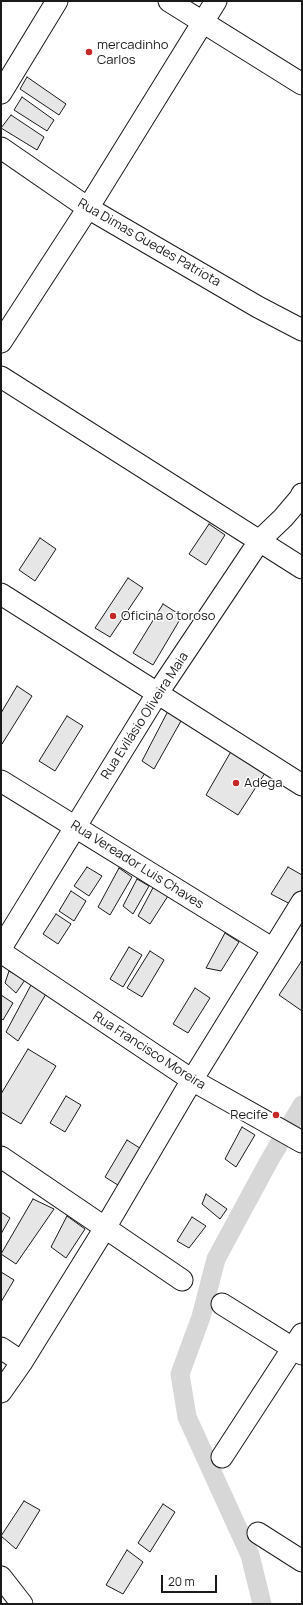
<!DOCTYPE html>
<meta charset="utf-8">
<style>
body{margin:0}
#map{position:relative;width:303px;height:1605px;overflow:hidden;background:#fff;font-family:Manrope,sans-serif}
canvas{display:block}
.frame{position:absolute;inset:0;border:2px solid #1a1a1a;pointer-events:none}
.scale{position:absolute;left:161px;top:1575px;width:56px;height:18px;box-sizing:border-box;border:2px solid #1a1a1a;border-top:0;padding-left:5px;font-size:12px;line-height:14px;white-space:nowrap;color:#1a1a1a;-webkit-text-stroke:3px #fff;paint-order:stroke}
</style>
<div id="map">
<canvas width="303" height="1605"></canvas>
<div class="frame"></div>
<div class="scale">20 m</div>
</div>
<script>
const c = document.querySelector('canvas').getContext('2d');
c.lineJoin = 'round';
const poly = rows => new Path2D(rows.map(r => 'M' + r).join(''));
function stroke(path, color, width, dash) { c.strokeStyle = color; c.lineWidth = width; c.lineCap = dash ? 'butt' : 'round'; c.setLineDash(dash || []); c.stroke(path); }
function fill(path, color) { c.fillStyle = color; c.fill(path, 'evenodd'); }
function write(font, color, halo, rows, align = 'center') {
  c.font = font + ' Manrope,sans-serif'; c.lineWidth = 3; c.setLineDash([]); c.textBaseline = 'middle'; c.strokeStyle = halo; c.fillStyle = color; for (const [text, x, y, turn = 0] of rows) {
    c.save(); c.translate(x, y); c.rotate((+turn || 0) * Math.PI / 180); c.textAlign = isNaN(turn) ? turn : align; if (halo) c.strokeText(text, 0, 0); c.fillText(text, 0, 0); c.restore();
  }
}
stroke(poly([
 [262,1604,250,1555,187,1417,180,1374,201,1317,216,1259,269,1161,302,1105]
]), '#d7d7d7', 19);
const building = poly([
 [27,77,66,104,59,115,20,89,27,77],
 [22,97,54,120,47,131,14,110,22,97],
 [11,115,44,137,37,150,1,128,11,115],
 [209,524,225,535,206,565,189,554,209,524],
 [40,538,56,549,35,581,19,570,40,538],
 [128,578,143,588,110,637,95,628,128,578],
 [163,604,182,616,153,665,133,653,163,604],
 [17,686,32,696,2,744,1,743,1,713,17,686],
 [168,711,181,721,154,769,142,761,168,711],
 [67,716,83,726,55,771,39,761,67,716],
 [233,748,267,770,238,815,206,795,233,748],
 [87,867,102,876,89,896,74,886,87,867],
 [288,867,302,875,302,889,292,905,271,894,288,867],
 [119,868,132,877,110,915,98,907,119,868],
 [137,879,149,886,133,914,123,906,137,879],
 [154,886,168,896,150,924,138,916,154,886],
 [71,891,86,901,74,921,59,911,71,891],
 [56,914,71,924,58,944,43,934,56,914],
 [225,933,239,942,221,971,206,968,225,933],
 [129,947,142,955,123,987,110,979,129,947],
 [150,951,164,960,142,997,127,988,150,951],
 [301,962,302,962,302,1011,279,995,301,962],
 [9,971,25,980,16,993,5,983,9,971],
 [31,985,46,994,18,1041,6,1032,31,985],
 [195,988,210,998,188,1033,173,1024,195,988],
 [1,995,13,1003,3,1020,1,1018,1,995],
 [28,1049,56,1066,21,1124,1,1112,1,1094,28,1049],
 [66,1096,81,1105,65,1132,50,1123,66,1096],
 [242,1127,255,1135,236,1167,225,1159,242,1127],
 [127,1140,143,1150,121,1187,105,1177,127,1140],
 [206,1194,227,1209,220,1219,202,1204,206,1194],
 [33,1199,54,1209,16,1264,1,1254,33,1199],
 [1,1212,10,1218,1,1234,1,1212],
 [67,1216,85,1229,66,1258,51,1247,67,1216],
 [192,1217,206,1226,189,1248,177,1241,192,1217],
 [1,1272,14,1280,1,1302,1,1272],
 [24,1501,40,1510,16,1549,1,1536,24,1501],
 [163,1504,175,1512,150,1552,138,1543,163,1504],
 [127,1550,143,1562,123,1594,106,1585,127,1550]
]);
fill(building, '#e6e6e6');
stroke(building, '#1a1a1a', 1);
const minor = poly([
 [169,1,302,84],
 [1,93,57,1],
 [1,148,88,208,258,307,302,330],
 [1,342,88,208,216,1],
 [1,377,302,568],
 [1,594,302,785],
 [1,781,273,949],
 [1,948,157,694,260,540,283,518,300,498,302,494],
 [1,952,192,1080,302,1142],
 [1,1157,182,1280],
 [222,1304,302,1354],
 [1,1348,22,1362],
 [1,1392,22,1362,105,1228,192,1080,302,902],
 [222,1457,302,1334],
 [258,1533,302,1561],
 [1,1577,22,1604]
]);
stroke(minor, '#1a1a1a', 23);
stroke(minor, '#fff', 21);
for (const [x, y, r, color] of [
 [89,52,4,"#c62828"],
 [113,616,4,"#c62828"],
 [236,783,4,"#c62828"],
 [276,1115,4,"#c62828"]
]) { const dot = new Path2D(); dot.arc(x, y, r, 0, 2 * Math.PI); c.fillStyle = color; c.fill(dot); stroke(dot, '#fff', 1.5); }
write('13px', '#1a1a1a', '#fff', [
 ["mercadinho",97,45],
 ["Carlos",97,60],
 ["Oficina o toroso",121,616],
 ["Adega",244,783],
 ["Recife",268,1115,"right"]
], 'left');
write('13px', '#1a1a1a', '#fff', [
 ["Rua Dimas Guedes Patriota",149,243,30],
 ["Rua Evilásio Oliveira Maia",145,716,-57],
 ["Rua Vereador Luis Chaves",137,865,32],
 ["Rua Francisco Moreira",149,1051,33]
]);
</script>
